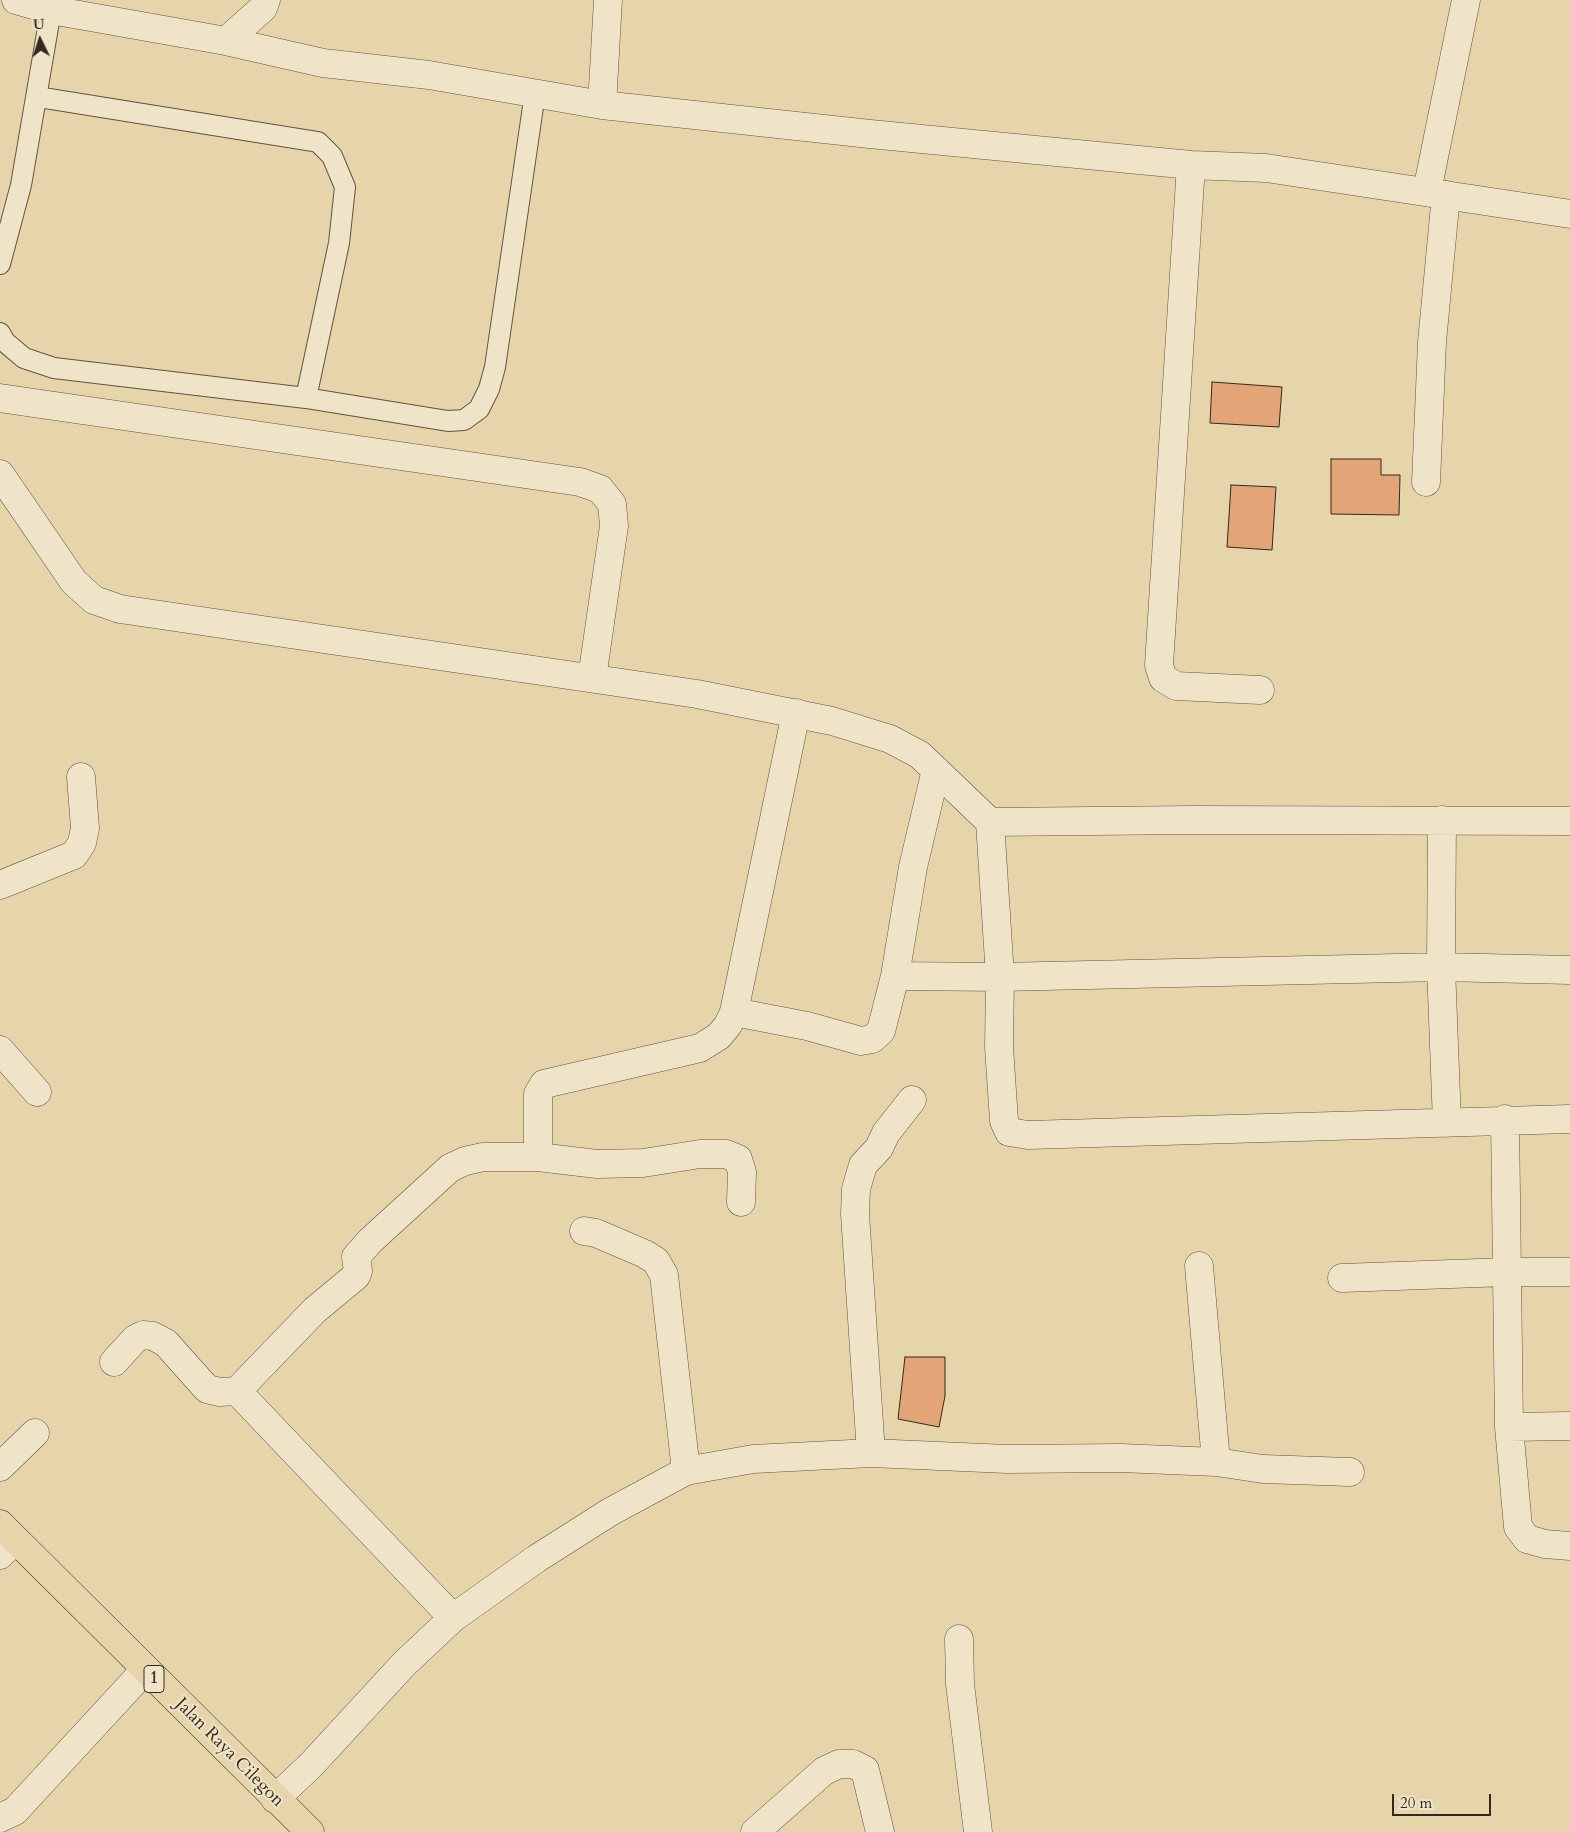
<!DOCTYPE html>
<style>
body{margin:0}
#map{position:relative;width:1570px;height:1832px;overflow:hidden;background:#e6d5ab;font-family:Cardo,serif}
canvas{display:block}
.north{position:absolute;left:15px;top:15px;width:50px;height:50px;-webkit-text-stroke:4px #efe4c8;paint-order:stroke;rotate:356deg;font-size:14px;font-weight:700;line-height:20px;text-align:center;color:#34281c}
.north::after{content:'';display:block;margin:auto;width:18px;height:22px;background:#34281c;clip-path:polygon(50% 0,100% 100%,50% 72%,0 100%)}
.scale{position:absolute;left:1392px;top:1794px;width:99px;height:22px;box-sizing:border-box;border:2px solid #34281c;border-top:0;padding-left:6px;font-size:15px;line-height:18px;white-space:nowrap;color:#34281c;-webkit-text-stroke:4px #efe4c8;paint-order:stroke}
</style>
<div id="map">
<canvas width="1570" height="1832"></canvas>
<div class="north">U</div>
<div class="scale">20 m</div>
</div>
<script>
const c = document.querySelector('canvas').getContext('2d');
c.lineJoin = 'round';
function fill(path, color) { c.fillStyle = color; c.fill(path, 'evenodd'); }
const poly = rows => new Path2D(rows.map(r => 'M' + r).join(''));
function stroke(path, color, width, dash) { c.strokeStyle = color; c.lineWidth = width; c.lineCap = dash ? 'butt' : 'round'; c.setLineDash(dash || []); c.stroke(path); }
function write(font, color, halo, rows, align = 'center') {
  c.font = font + ' Cardo,serif'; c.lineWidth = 4; c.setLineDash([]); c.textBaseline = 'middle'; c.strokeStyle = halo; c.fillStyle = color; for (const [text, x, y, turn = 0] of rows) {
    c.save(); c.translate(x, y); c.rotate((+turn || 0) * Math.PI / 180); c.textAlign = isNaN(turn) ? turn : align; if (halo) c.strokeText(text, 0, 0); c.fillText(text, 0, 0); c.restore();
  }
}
const building = poly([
 [1212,382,1282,387,1279,427,1210,423,1212,382],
 [1331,459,1381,459,1381,475,1400,475,1399,515,1331,514,1331,459],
 [1231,485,1276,487,1272,550,1227,547,1231,485],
 [905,1357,945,1357,945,1396,939,1427,898,1419,905,1357]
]);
fill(building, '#e3a478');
stroke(building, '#34281c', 1);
const lane = poly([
 [38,97,318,142,332,156,345,187,339,243,306,398],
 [0,264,21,185,51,10],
 [0,333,5,342,24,358,54,368,306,398,448,421,464,420,479,409,489,389,495,367,535,93]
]);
const street = poly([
 [16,0,51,10,226,41,323,63,429,75,602,105,870,134,1191,165,1266,168,1570,214],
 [226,41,263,8,266,0],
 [602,105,608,0],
 [1191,165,1159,665,1163,678,1176,686,1260,690],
 [1427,191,1466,0],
 [0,398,580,482,600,489,612,504,614,526,592,678],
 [0,474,74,582,94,600,120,609,697,694,832,721,890,739,920,755,990,822,1000,977,999,1047,1004,1121,1009,1132,1028,1135,1570,1119],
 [1426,482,1432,342,1446,195],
 [1442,820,1441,967,1447,1123],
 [990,822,1193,820,1570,821],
 [0,885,74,855,82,843,85,828,81,777],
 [895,976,1000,977,1441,967,1570,970],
 [734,1012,807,1026,861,1041,872,1039,881,1031,895,976,913,867,936,770],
 [0,1050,37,1092],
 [1505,1119,1509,1427,1518,1527,1527,1539,1545,1544,1570,1546],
 [538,1157,538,1094,544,1084,700,1048,719,1036,728,1025,734,1012,796,713],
 [584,1231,596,1233,645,1254,656,1261,664,1275,686,1471],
 [1199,1266,1216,1462],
 [1342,1278,1506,1272,1570,1272],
 [114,1362,135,1339,143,1335,153,1336,166,1343,207,1389,220,1392,237,1391,453,1618],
 [237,1391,315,1310,356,1276,358,1271,356,1257,370,1241,450,1168,465,1161,483,1157,538,1157,597,1164,643,1163,700,1154,726,1154,738,1159,742,1172,741,1202],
 [1509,1427,1570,1426],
 [871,1453,855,1214,856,1189,863,1165,879,1148,886,1133,912,1100],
 [0,1467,35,1433],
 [0,1555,15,1540],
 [959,1639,960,1684,978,1832],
 [275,1799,311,1765,404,1664,453,1618,536,1559,610,1512,686,1471,753,1459,871,1453,1007,1459,1121,1458,1216,1462,1263,1469,1350,1472],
 [0,1818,15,1811,145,1670],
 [755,1832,824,1771,839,1764,853,1764,865,1770,880,1832]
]);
const highway = poly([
 [0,1524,310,1832]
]);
stroke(lane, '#605340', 22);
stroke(street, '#605340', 29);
stroke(highway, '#34281c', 29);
stroke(lane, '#efe4c8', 20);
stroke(street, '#efe4c8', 28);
stroke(highway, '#e6d5ab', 28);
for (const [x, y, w] of [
 [154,1679,20]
]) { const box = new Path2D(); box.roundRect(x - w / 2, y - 13.5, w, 27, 4); c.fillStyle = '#efe4c8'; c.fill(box); stroke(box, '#34281c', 1); }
write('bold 16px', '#34281c', null, [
 ["1",154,1679]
]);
write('18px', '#34281c', '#efe4c8', [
 ["Jalan Raya Cilegon",229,1753,45]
]);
</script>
